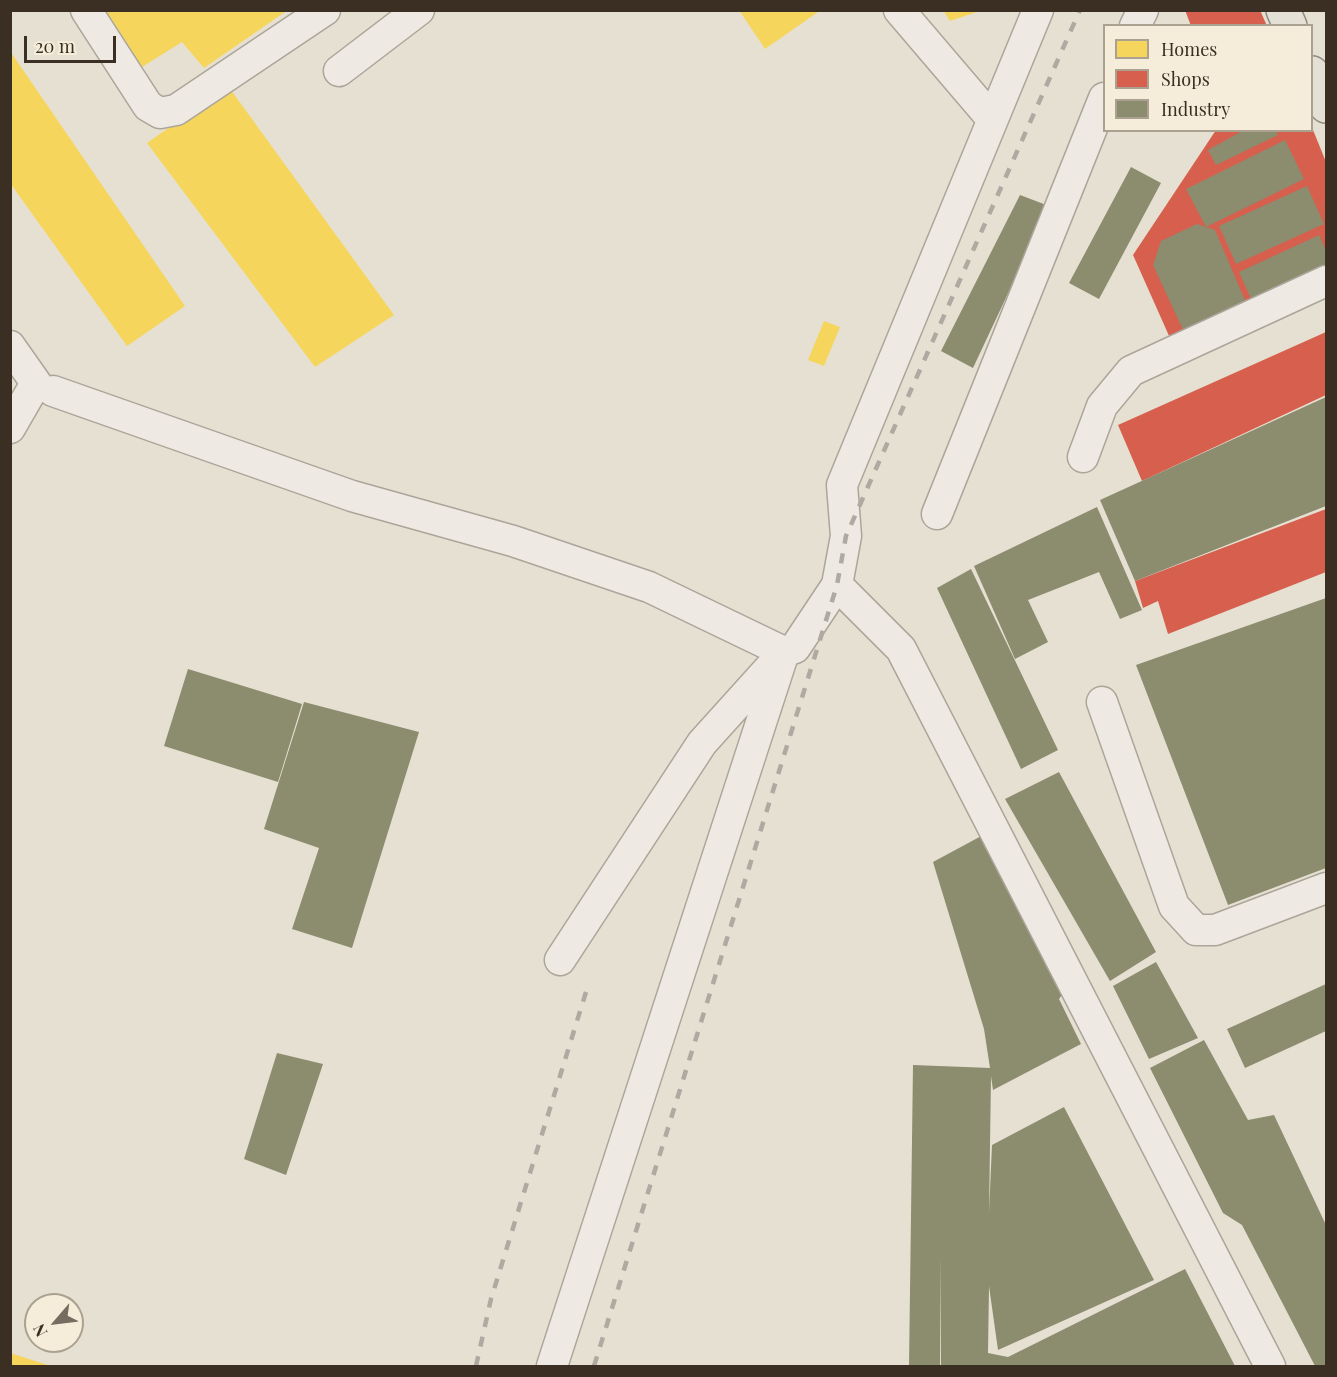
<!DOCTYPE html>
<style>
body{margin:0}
#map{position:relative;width:1337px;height:1377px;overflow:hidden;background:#e5e0d2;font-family:"Playfair Display",serif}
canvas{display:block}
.frame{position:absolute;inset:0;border:12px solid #3b2e22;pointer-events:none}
.legend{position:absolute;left:1103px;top:24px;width:210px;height:108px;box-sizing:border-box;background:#f5edd9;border:2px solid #aba190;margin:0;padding:8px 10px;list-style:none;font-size:18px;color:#3b2e22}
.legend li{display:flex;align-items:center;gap:12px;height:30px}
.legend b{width:30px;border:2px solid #aba190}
.north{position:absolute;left:24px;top:1293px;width:60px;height:60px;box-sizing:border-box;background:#f5edd9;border:2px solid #aba190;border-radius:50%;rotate:242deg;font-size:16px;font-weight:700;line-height:24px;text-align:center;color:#3b2e22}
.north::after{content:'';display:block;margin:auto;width:21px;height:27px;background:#766c60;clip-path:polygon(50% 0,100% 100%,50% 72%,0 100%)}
.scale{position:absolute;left:24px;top:36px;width:92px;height:27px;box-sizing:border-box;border:3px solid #3b2e22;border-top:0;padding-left:8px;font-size:18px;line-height:21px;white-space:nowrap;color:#3b2e22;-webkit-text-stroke:4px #f5edd9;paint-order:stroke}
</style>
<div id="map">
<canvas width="1337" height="1377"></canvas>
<div class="frame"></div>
<ul class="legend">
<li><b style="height:16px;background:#f6d55c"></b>Homes</li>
<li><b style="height:16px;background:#d6604d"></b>Shops</li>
<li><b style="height:16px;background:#8c8c6e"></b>Industry</li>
</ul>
<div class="north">N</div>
<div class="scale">20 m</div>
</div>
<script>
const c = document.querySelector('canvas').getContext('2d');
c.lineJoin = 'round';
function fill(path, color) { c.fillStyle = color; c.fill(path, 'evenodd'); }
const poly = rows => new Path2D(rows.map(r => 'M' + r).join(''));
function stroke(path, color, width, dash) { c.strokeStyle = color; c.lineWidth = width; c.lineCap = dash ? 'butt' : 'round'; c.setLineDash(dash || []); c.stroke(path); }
fill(poly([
 [105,10,288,10,204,68,182,42,142,67],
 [739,10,821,10,765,49],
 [943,10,980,10,980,11,950,21],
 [10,51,185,306,127,346,10,183],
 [228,86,394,315,315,367,147,143],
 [824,321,840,327,824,366,808,360],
 [10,1353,51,1366,10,1366]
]), '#f6d55c');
fill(poly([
 [1185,10,1260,10,1267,26,1191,26],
 [1216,130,1313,130,1326,162,1326,298,1178,356,1133,255],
 [1326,332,1326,395,1142,481,1118,425],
 [1326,509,1326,572,1168,634,1158,601,1143,608,1135,581]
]), '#d6604d');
fill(poly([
 [1244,130,1275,130,1278,135,1216,165,1208,150],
 [1285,140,1304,179,1206,227,1186,189],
 [1131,167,1161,183,1099,299,1069,283],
 [1307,186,1324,224,1236,264,1219,226],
 [1020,195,1049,206,973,368,941,351],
 [1197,224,1215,230,1247,305,1185,334,1153,265,1161,241],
 [1319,235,1326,251,1326,267,1252,301,1239,272],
 [1326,397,1326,506,1135,581,1100,500],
 [1097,507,1142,610,1120,619,1099,572,1028,600,1048,642,1015,659,974,566],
 [971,569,1058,750,1021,769,937,588],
 [1326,598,1326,868,1228,905,1136,665],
 [188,669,302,704,278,782,164,746],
 [304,702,419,732,352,948,292,929,319,848,264,829],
 [1059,772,1156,952,1110,981,1005,799],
 [985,834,1066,989,1059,999,1081,1044,993,1090,991,1076,989,1213,992,1145,1064,1107,1154,1280,998,1350,989,1286,988,1353,1008,1357,1185,1269,1235,1366,941,1366,941,1255,940,1366,909,1366,913,1065,990,1068,984,1029,933,862],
 [1156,962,1198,1038,1149,1059,1113,986],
 [1326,984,1326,1031,1245,1068,1227,1029],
 [1204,1040,1248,1120,1274,1115,1326,1225,1326,1366,1315,1366,1242,1225,1223,1213,1150,1068],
 [277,1053,323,1064,286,1175,244,1159]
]), '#8c8c6e');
const minor = poly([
 [86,10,148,106,160,113,176,110,325,10],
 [899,10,992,119],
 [1038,10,842,485,846,536,837,585,901,649,1270,1366],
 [1135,26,1143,10],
 [339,71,419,10],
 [10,346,36,383,10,428],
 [53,391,352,496,513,541,649,587,784,652,795,648,837,585],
 [1083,457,1102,406,1131,371,1326,281],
 [937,514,1104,98],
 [1102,702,1174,906,1196,930,1215,930,1326,888],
 [560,960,702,743,776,661],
 [552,1366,784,652]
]);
const major = poly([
 [1283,10,1290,26],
 [1312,73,1326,106]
]);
stroke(minor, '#aba59a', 33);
stroke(major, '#918b81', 36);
stroke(minor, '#eeeae3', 30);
stroke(major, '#e5e0d5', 33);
stroke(poly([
 [476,1366,491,1299,586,992],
 [594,1366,837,585,846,536,1080,10]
]), '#aeaaa2', 4.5, [10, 10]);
</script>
